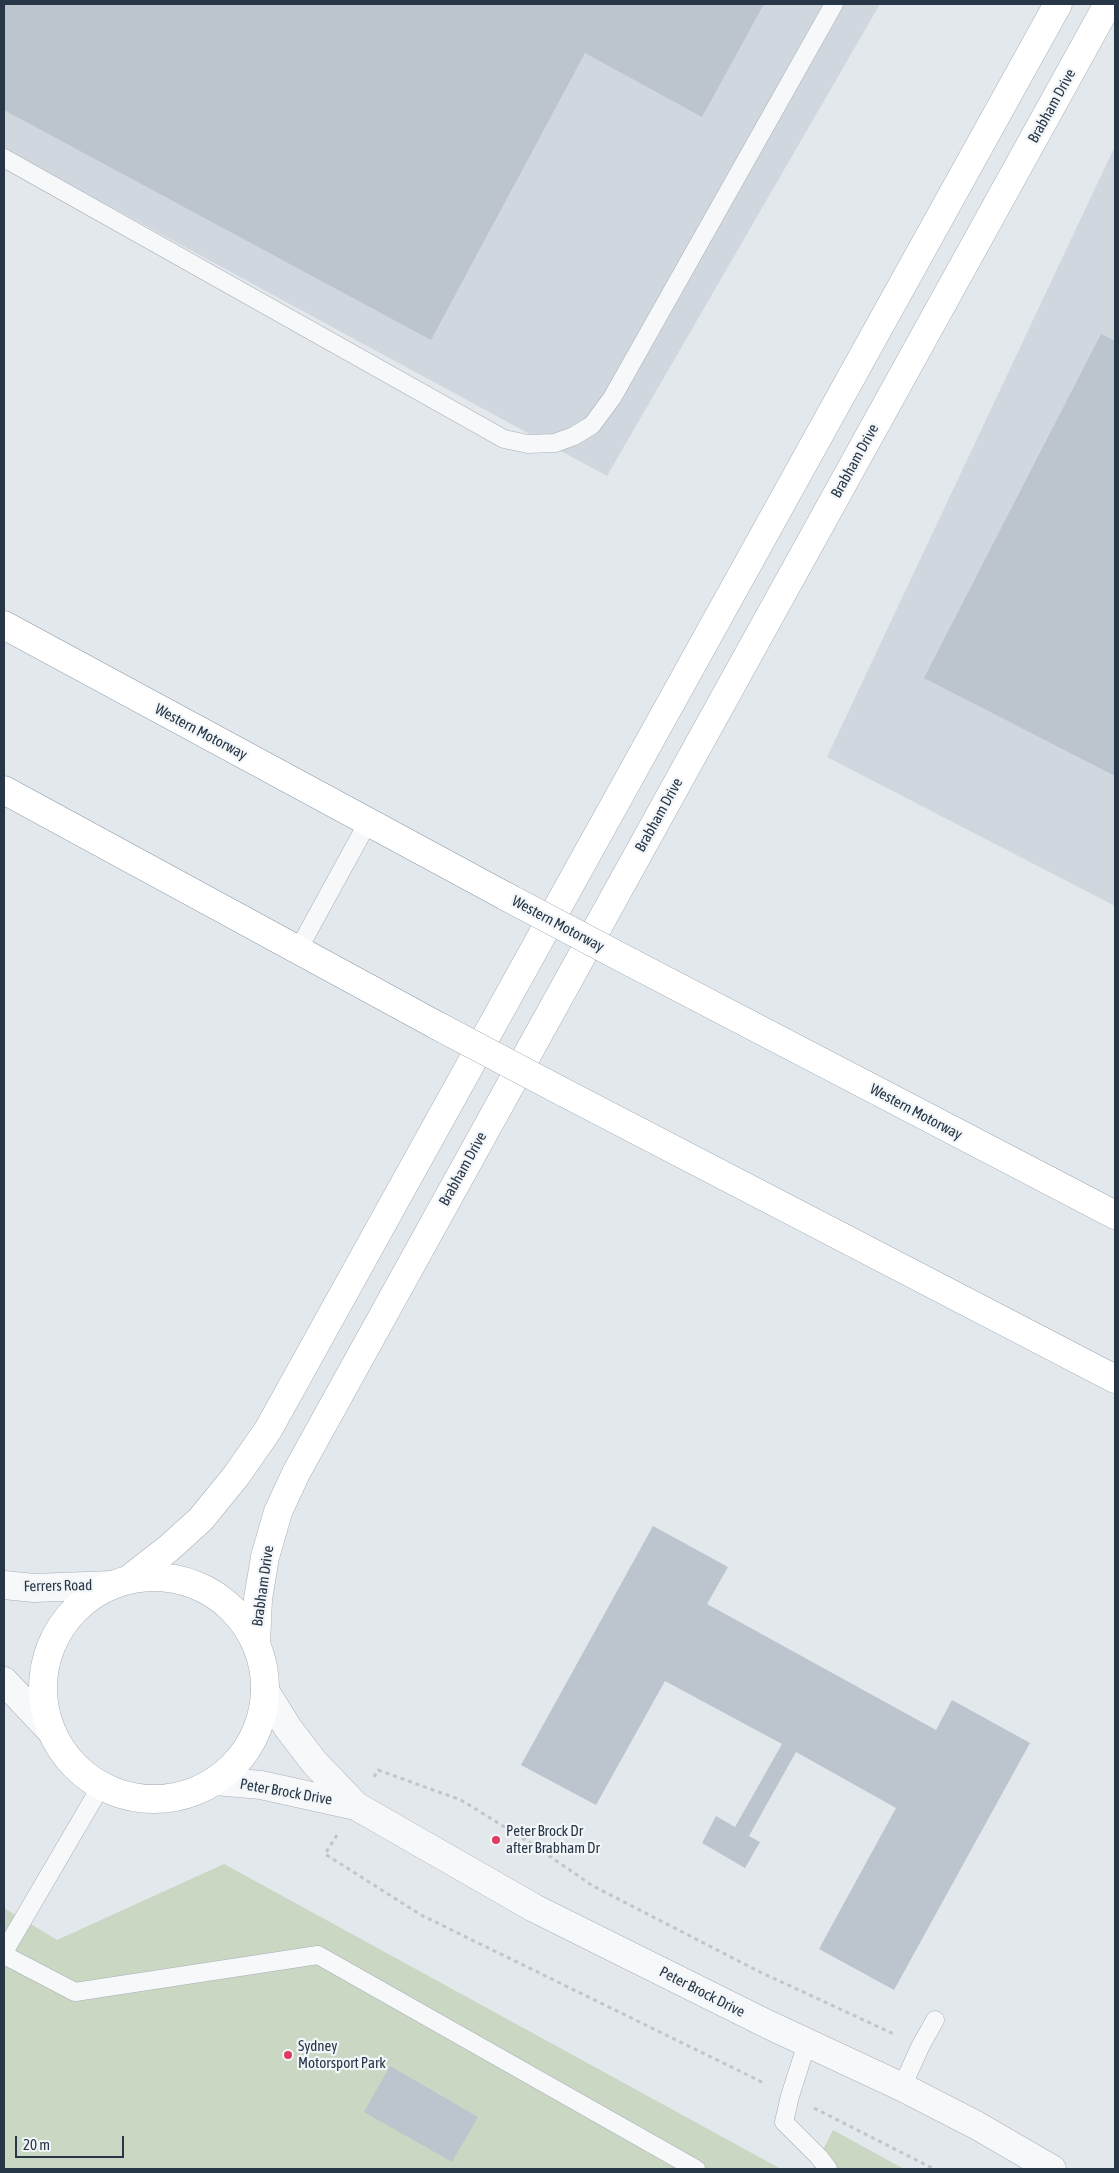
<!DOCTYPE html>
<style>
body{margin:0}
#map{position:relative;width:1119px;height:2173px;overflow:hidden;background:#e3e8ed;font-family:"Asap Condensed",sans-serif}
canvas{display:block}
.frame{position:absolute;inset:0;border:5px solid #283747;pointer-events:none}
.scale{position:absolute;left:15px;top:2136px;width:109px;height:22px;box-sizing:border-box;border:2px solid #283747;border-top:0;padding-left:6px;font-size:15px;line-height:18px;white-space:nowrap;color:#283747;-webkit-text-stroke:4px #f3f6f9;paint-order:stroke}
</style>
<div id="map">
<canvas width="1119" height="2173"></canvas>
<div class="frame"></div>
<div class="scale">20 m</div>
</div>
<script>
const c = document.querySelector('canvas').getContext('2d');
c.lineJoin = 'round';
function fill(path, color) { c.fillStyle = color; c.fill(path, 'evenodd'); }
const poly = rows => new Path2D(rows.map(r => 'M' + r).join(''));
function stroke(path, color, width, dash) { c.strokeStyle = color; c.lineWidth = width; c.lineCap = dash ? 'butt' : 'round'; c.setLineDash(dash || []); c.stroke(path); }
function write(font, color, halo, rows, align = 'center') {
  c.font = font + ' "Asap Condensed",sans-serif'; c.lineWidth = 4.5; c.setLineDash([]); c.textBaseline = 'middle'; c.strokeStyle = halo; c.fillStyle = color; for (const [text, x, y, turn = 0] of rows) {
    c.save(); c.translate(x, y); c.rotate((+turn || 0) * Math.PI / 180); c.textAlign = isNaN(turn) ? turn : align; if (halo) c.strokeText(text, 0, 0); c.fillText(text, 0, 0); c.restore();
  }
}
fill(poly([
 [4,4,880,4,607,476,4,149],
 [1115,146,1115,906,827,757]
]), '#d1d7df');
fill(poly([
 [224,1864,781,2169,4,2169,4,1908,57,1940],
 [833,2130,904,2169,813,2169]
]), '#cad7c3');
fill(poly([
 [4,4,764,4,702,117,585,53,431,340,4,110],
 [1101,334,1115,341,1115,776,924,678],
 [653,1526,728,1567,707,1604,936,1730,952,1700,1030,1743,894,1990,819,1949,896,1808,796,1752,749,1836,760,1842,745,1868,702,1843,716,1816,735,1827,782,1744,665,1681,596,1805,521,1765],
 [390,2066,478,2117,452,2162,364,2112]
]), '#bcc4cd');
const service = poly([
 [4,158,504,439,528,444,555,443,574,436,592,425,612,398,834,4],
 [298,950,368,822],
 [4,1952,101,1786],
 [4,1955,75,1992,318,1955,696,2169],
 [807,2043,790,2096,784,2122,819,2157,828,2169],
 [902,2087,920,2047,935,2020]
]);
const minor = poly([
 [265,1691,288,1728,314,1762,356,1806],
 [215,1781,261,1785,356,1806,534,1908,767,2024,902,2087,976,2125,1052,2169]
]);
const tertiary = poly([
 [4,1585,34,1588,112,1585],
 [4,1681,51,1731]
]);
const secondary = poly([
 '43 1688a111 111 0 1 1 222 0a111 111 0 1 1-222 0Z',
 [128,1580,169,1548,201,1519,236,1476,268,1430,1058,4],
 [256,1642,258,1599,265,1557,278,1512,296,1473,1108,4]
]);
const motorway = poly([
 [4,625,507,897],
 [4,790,438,1026],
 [630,962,1115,1215],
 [561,1091,1115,1379]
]);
stroke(service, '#a7afb8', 19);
stroke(minor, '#a7afb8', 29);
stroke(tertiary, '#a7afb8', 29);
stroke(secondary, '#a7afb8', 29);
stroke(motorway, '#8897a5', 29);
stroke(poly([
 [374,1777,378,1770,461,1800,529,1842,593,1886,760,1972,896,2035],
 [337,1835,325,1854,421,1915,764,2083],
 [814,2108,934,2169]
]), '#c0c6cb', 3, [4, 4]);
stroke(service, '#f6f8fa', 18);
stroke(minor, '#f6f8fa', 28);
stroke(tertiary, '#f6f8fa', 28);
stroke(secondary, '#fff', 28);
stroke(motorway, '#fff', 28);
const motorwayBridge = poly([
 [507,897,630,962],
 [438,1026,561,1091]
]);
stroke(motorwayBridge, '#8897a5', 29, []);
stroke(motorwayBridge, '#fff', 28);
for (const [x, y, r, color] of [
 [496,1840,5,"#de3b64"],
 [288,2055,5,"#de3b64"]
]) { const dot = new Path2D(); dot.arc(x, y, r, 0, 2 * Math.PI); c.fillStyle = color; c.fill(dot); stroke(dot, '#f3f6f9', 2); }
write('15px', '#283747', '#f3f6f9', [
 ["Brabham Drive",1052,106,-61],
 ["Brabham Drive",855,461,-61],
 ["Western Motorway",201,732,28],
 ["Brabham Drive",659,815,-61],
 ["Western Motorway",558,924,28],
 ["Western Motorway",916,1112,28],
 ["Brabham Drive",463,1169,-61],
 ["Ferrers Road",58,1586,-1],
 ["Brabham Drive",263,1586,-82],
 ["Peter Brock Drive",286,1792,10],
 ["Peter Brock Drive",702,1992,27]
]);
write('15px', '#283747', '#f3f6f9', [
 ["Peter Brock Dr",506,1831],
 ["after Brabham Dr",506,1848],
 ["Sydney",298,2046],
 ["Motorsport Park",298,2063]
], 'left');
</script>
